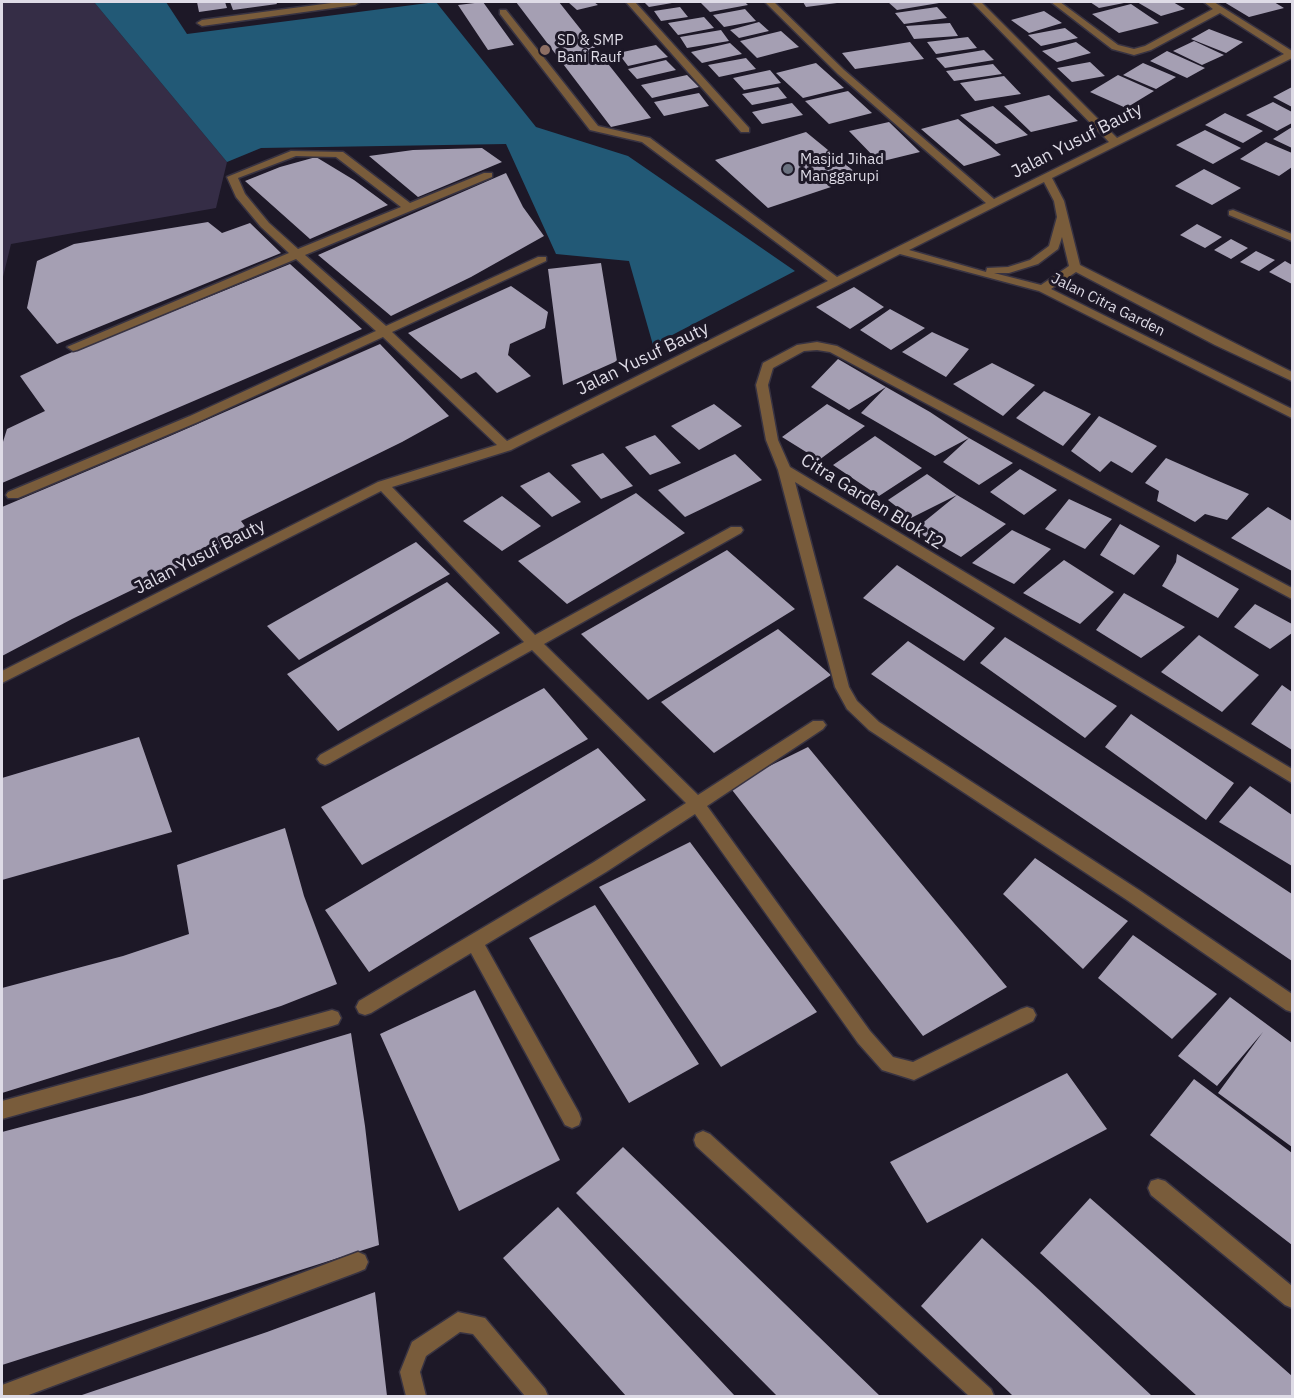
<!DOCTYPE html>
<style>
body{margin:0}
#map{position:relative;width:1294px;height:1398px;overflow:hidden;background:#1d1827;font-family:"IBM Plex Sans",sans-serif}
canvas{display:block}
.frame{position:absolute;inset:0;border:3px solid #dedbe6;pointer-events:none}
</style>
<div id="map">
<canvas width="1294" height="1398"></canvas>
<div class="frame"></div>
</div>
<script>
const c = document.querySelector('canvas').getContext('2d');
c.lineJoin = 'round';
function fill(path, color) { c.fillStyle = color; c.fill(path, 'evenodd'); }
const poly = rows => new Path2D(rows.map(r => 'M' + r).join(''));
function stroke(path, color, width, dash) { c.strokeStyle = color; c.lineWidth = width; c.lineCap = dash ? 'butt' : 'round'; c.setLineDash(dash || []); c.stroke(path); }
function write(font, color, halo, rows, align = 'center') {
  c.font = font + ' "IBM Plex Sans",sans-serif'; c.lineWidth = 6; c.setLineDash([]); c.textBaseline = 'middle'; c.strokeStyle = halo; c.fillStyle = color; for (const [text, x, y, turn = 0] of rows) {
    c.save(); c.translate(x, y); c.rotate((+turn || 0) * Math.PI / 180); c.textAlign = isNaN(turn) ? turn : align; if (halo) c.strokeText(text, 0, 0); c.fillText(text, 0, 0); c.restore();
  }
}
fill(poly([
 [2,2,94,2,227,162,216,208,11,244,2,281]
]), '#352d46');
fill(poly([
 [94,2,166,2,187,34,436,2,536,127,628,156,795,271,653,345,629,261,556,254,506,144,261,148,227,162]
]), '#225976');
fill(poly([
 [197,2,225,2,227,8,199,12],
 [230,2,276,2,277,4,233,10],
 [483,2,514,45,488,50,458,5],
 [516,2,559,2,651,118,611,127],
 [568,2,594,2,598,5,577,10],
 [644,2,672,2,672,3,649,7],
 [708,2,745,2,748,5,710,12,701,3],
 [803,2,837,2,837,3,806,7],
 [888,2,938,2,939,3,897,10],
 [1090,2,1121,2,1124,3,1099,8],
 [1137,2,1173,2,1185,9,1161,16],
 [1224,2,1274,2,1284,8,1249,17],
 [1131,4,1159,23,1119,33,1092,14],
 [680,7,688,17,661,21,654,11],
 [937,7,947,18,904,24,895,13],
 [745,9,756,21,724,27,713,15],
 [1044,11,1062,23,1029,33,1011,20],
 [704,17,714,28,678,35,668,23],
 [759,22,769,31,739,38,730,30],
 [950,23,958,36,914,39,906,26],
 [1065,28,1078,38,1041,46,1028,35],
 [1209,29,1243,42,1226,53,1191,39],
 [721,30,729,41,687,48,680,37],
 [781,31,799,47,757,58,740,41],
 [968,37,977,48,936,54,927,42],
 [1194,41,1224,55,1202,65,1173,51],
 [910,42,924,59,855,69,842,53],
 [1076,42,1091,53,1057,62,1042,51],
 [730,43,742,54,702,63,691,52],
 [656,45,668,57,628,66,618,53],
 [984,50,994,60,945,68,936,58],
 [1167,51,1205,68,1187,78,1150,61],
 [746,58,756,69,719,77,708,65],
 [666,60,676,70,637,79,628,69],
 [1090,62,1105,76,1072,82,1057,68],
 [816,63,844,88,803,98,776,73],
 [1143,63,1176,77,1156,89,1123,75],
 [993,64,1002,74,954,81,946,71],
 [770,70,781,83,744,90,733,78],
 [687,75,699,87,652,98,641,85],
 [1118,75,1154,91,1126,108,1090,92],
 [1004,76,1021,94,975,101,960,83],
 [778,87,787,98,752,105,742,94],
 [1292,87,1292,107,1273,97],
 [848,91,872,113,829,124,805,101],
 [699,93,709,106,664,116,654,102],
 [1049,95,1078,121,1031,132,1004,106],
 [1273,102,1292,112,1292,123,1277,131,1246,115],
 [792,103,803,115,762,124,752,112],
 [993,106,1028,135,996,144,960,115],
 [1225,113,1263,131,1243,143,1205,125],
 [958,119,1001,155,964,166,921,129],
 [889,122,920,152,879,162,849,131],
 [1292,127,1292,148,1273,139],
 [1205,130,1241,148,1213,164,1176,145],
 [806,132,861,177,768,208,715,160],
 [1266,142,1292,153,1292,167,1279,176,1240,159],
 [482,148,502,162,418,197,369,156,413,150],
 [316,157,354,180,388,205,310,239,245,181,280,167],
 [1204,169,1241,188,1212,205,1175,186],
 [506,173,523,207,544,236,471,277,391,316,318,255],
 [208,222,222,233,250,223,281,253,57,344,27,308,37,261,74,244],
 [1197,224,1222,237,1205,248,1180,235],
 [1231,239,1248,248,1231,259,1214,250],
 [1256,251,1275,260,1259,271,1240,262],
 [1285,261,1292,265,1292,284,1269,272],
 [601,263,617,361,563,385,548,269],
 [290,264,362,329,2,483,2,445,7,429,45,411,20,376,65,355],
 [511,286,548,312,545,328,510,344,508,355,531,376,497,393,476,372,461,379,408,333],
 [854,287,884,307,850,329,816,307],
 [890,309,925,328,891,350,860,330],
 [932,332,969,349,946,377,902,352],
 [380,344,449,416,402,442,241,521,250,533,72,619,2,656,2,507,170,436],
 [838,359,886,387,849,410,811,387],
 [992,363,1035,385,1003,416,953,384],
 [886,387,930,412,969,438,935,456,861,413],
 [1044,391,1091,414,1063,446,1016,418],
 [714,404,742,426,699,450,671,426],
 [827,404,865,426,819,460,782,437],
 [1099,416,1157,446,1132,473,1111,461,1100,472,1071,451],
 [655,435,681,463,650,475,625,447],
 [875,436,922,468,879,496,833,465],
 [969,438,1013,463,979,485,943,462],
 [603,453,633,486,601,499,571,465],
 [735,454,762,480,685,517,658,490],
 [1166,458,1209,477,1249,494,1227,520,1205,514,1195,522,1157,501,1159,491,1145,483],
 [1020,469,1057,490,1024,515,990,492],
 [549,472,581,502,552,517,520,486],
 [927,474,957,495,911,518,888,500],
 [636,493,685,533,567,604,518,561],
 [957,495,1006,524,961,557,914,530],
 [502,496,541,526,502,551,463,521],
 [1069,499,1112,519,1085,549,1045,529],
 [1268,507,1292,521,1292,571,1231,538],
 [1120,524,1160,546,1134,575,1100,555],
 [1012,530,1051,549,1014,584,972,563],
 [416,542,450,574,299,660,267,626],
 [727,550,795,609,648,700,581,634],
 [1177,554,1239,589,1218,618,1162,586,1176,562],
 [1064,560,1114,592,1080,624,1023,593],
 [897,565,995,628,964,661,863,598],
 [447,582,500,633,338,731,287,674],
 [1124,593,1185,627,1141,658,1096,630],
 [1255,604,1292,624,1292,633,1270,649,1234,627],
 [778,629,831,675,714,753,661,702],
 [1199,635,1259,675,1222,712,1161,672],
 [1005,637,1117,706,1085,738,980,663],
 [908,641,1292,894,1292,961,871,674],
 [1282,685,1292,692,1292,750,1251,724],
 [544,688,588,739,362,865,321,807],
 [1131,714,1234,783,1206,820,1105,747],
 [139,737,172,832,2,880,2,778],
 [808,747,1007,987,923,1036,729,786],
 [598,748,646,800,369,972,325,910],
 [1250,786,1292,815,1292,866,1219,822],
 [285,828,304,896,337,984,281,1006,2,1093,2,988,123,956,189,934,177,865],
 [690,842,817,1012,721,1067,599,887],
 [1035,858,1128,921,1083,969,1003,894],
 [595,905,699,1064,629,1103,529,938],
 [1133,935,1217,994,1172,1039,1098,978],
 [475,990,560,1160,459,1211,380,1034],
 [1230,997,1292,1043,1292,1147,1218,1093,1263,1032,1217,1086,1178,1056],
 [351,1033,365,1126,379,1245,2,1365,2,1132,142,1095],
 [1067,1073,1107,1129,927,1223,890,1162],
 [1194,1079,1292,1153,1292,1245,1150,1135],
 [623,1147,817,1335,880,1396,777,1396,576,1193],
 [1090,1198,1292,1376,1292,1396,1197,1396,1040,1253],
 [558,1207,674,1331,735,1396,626,1396,503,1258],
 [982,1238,1038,1289,1152,1396,1013,1396,921,1306],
 [375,1292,387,1396,79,1396,267,1332]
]), '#a59fb3');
const minor = poly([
 [339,2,360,2,355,5,202,26,197,23,202,20,339,2],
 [626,2,635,2,749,128,749,132,741,132,626,2],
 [765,2,774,2,844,70,994,199,1109,142,972,2,981,2,1117,138,1284,54,1220,13,1151,50,1134,55,1112,49,1051,2,1060,2,1118,45,1134,49,1145,46,1213,9,1204,2,1214,2,1292,51,1292,58,1052,178,1064,201,1080,265,1292,372,1292,381,1215,345,1076,272,1051,289,1292,409,1292,418,1039,291,900,254,511,450,392,487,535,635,731,527,741,527,743,530,741,533,544,644,698,795,813,721,823,721,826,725,823,729,707,806,870,1031,893,1057,913,1062,1021,1009,1027,1007,1033,1009,1036,1015,1033,1021,914,1080,882,1070,858,1043,695,814,606,872,485,945,579,1113,581,1119,579,1125,572,1128,565,1125,471,953,371,1013,365,1015,359,1013,356,1007,359,1001,594,862,686,803,532,650,330,763,325,765,320,763,317,759,320,755,524,642,381,491,2,683,2,671,378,482,497,445,383,337,198,422,18,498,8,498,6,495,8,492,190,416,376,331,296,259,77,350,73,351,67,347,289,253,261,227,236,197,227,177,291,151,343,152,410,203,484,173,492,173,492,177,305,255,386,326,538,257,546,257,546,261,392,332,507,441,828,281,642,142,590,130,500,14,500,10,506,10,598,126,650,138,837,277,986,203,838,74,765,2],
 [296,156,336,157,401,207,298,249,269,223,245,194,238,178,296,156],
 [1044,182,1054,201,1057,217,1049,246,1030,260,1008,267,987,268,986,272,909,250,1044,182],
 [1062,237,1069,266,1041,285,994,273,1009,273,1038,264,1058,249,1062,237],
 [1233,210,1292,234,1292,241,1229,215,1229,211,1233,210],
 [817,342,837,346,1292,588,1292,599,830,352,817,350,804,351,773,368,768,385,778,440,790,467,1292,769,1292,783,795,482,849,687,857,701,879,722,1139,890,1292,994,1292,1012,1286,1010,1127,900,869,730,847,709,835,687,778,470,766,440,756,385,763,363,797,345,817,342],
 [332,1010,338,1012,341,1018,338,1024,332,1026,2,1119,2,1101,332,1010],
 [703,1131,710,1134,991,1389,994,1396,969,1396,696,1146,694,1140,696,1134,703,1131],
 [1158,1179,1165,1181,1292,1286,1292,1308,1285,1305,1151,1195,1148,1188,1151,1181,1158,1179],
 [358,1252,365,1255,368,1262,365,1269,358,1272,26,1396,2,1396,2,1385,358,1252],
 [458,1312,485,1318,545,1389,548,1396,525,1396,473,1334,460,1332,426,1356,420,1372,426,1396,406,1396,400,1372,412,1342,458,1312]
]);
stroke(minor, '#383342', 3);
fill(minor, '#795c3b');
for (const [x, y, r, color] of [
 [545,50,6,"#8d6e63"],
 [788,169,6,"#6b7280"]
]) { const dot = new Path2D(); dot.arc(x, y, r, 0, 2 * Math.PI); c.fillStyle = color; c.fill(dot); stroke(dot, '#1d1827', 2); }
write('15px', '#dedbe6', '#1d1827', [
 ["SD & SMP",557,41],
 ["Bani Rauf",557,58],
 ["Masjid Jihad",800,160],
 ["Manggarupi",800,177]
], 'left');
write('15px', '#dedbe6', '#1d1827', [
 ["Jalan Citra Garden",1108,305,26]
]);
write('18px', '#dedbe6', '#1d1827', [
 ["Jalan Yusuf Bauty",1077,141,-27],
 ["Jalan Yusuf Bauty",643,359,-26],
 ["Citra Garden Blok I2",872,502,32],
 ["Jalan Yusuf Bauty",200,557,-27]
]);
</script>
